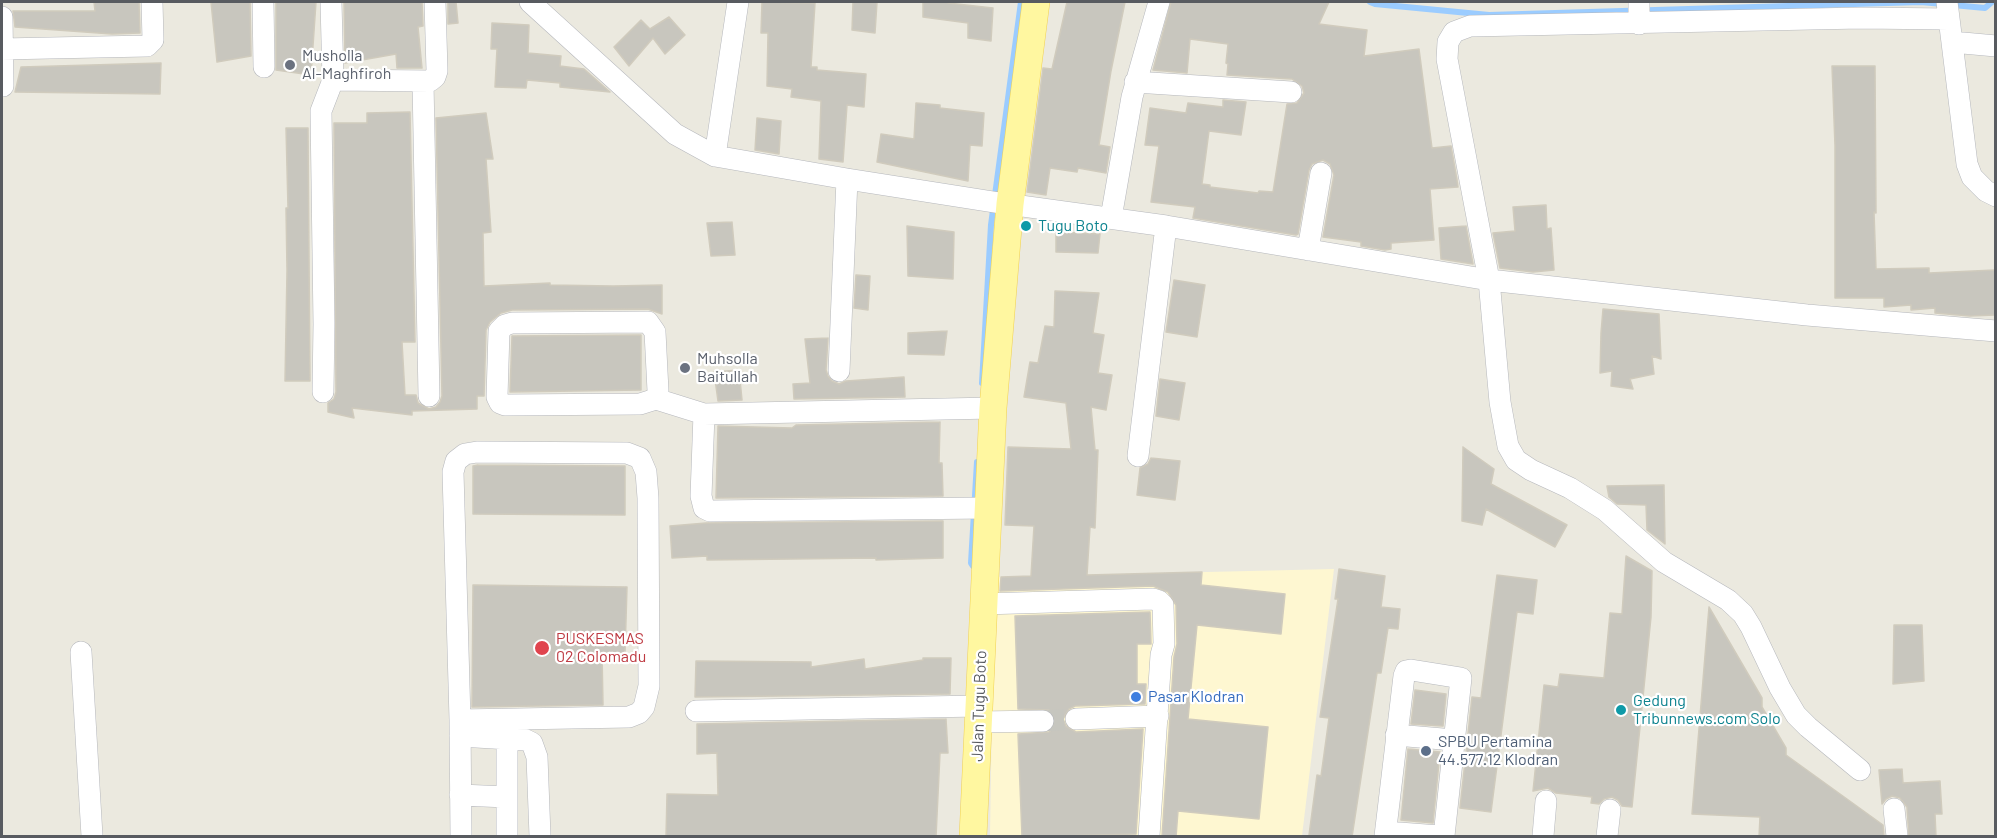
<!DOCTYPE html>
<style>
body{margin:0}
#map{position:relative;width:1997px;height:838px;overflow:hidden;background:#ebe9df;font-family:Barlow,sans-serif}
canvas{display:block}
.frame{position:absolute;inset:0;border:3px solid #585b60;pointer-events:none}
</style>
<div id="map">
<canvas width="1997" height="838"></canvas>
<div class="frame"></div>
</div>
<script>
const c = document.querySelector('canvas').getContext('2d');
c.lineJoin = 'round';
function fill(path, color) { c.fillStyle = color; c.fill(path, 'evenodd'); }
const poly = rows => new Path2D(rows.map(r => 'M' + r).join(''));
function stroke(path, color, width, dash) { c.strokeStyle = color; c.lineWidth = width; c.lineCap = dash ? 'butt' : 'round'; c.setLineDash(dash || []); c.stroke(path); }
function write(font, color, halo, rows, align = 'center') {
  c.font = font + ' Barlow,sans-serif'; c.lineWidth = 4.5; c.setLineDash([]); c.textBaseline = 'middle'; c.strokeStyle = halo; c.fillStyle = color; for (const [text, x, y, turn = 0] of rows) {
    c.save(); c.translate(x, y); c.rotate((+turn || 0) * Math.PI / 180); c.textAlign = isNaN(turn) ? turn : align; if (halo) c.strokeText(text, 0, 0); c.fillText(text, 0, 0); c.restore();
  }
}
fill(poly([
 [1334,569,1302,836,990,836,994,577]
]), '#fef7d1');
stroke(poly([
 [1370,2,1375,4,1489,15,1921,2,1985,8,1992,2],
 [982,383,991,225,1021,2],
 [977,462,971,563,973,566,978,566]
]), '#9bccff', 6);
const building = poly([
 [94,2,139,2,140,33,112,34,15,27,13,11,95,11,94,2],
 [211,2,250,2,251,56,217,62,211,2],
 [276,2,316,2,311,75,276,70,276,2],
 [344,2,422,2,423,26,418,27,422,68,397,68,396,54,345,63,344,2],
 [448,2,456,2,458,23,448,24,448,2],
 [762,2,815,3,811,67,817,67,817,70,866,74,864,107,847,105,843,162,819,159,821,101,791,97,792,89,767,86,768,33,761,33,762,2],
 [853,2,877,2,875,33,852,30,853,2],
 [923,2,948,2,948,3,993,8,991,41,968,38,968,23,923,17,923,2],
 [1067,2,1125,2,1111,71,1099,145,1110,147,1106,173,1078,168,1077,172,1050,168,1046,195,1027,192,1043,68,1052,69,1067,2],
 [1171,2,1329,2,1319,24,1367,30,1364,56,1419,49,1432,148,1451,146,1457,180,1458,187,1430,189,1434,240,1391,243,1391,249,1385,250,1361,246,1361,242,1323,237,1334,175,1330,164,1323,160,1312,164,1309,170,1298,234,1296,235,1193,218,1195,207,1151,202,1159,146,1145,145,1150,108,1186,113,1188,103,1223,107,1223,100,1246,102,1241,135,1209,131,1202,184,1210,185,1210,187,1258,193,1259,191,1273,192,1287,104,1297,103,1304,93,1302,86,1292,79,1227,75,1228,64,1226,63,1228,44,1190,39,1187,73,1153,70,1171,2],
 [669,17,685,35,665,54,653,38,629,66,614,47,641,20,650,29,669,17],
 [492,23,529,25,528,53,561,56,560,66,584,69,610,92,560,87,560,83,527,80,526,88,495,87,497,49,491,49,492,23],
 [161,63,160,94,15,92,21,67,161,63],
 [1832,66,1875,66,1876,213,1874,212,1876,269,1929,268,1929,273,1995,270,1995,315,1970,316,1935,313,1935,308,1911,310,1911,305,1884,307,1884,298,1835,298,1835,146,1832,66],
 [916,103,940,105,940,108,984,113,982,146,970,145,968,181,877,162,881,134,914,139,916,103],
 [410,112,415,342,402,342,405,395,416,395,418,403,429,409,436,407,440,402,442,396,436,118,486,113,493,159,486,159,491,232,483,233,484,286,550,283,550,285,613,286,662,285,662,314,648,309,512,310,501,313,490,322,486,330,484,396,477,396,477,409,412,411,412,415,352,408,354,418,328,412,328,403,334,399,336,392,334,123,367,123,367,113,410,112],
 [757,118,781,121,779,154,755,150,757,118],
 [286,128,308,128,310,381,285,381,287,271,286,208,288,208,286,128],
 [1546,205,1547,229,1551,228,1554,270,1533,272,1500,268,1493,233,1515,231,1513,207,1546,205],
 [732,222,735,255,711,256,707,223,732,222],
 [907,226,954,232,953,279,908,276,907,226],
 [1466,226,1473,264,1441,259,1439,228,1466,226],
 [1056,232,1100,234,1098,253,1056,252,1056,232],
 [856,275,870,276,868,310,854,308,856,275],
 [1174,280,1205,285,1197,337,1166,332,1174,280],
 [1055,291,1099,293,1093,333,1104,335,1098,373,1112,375,1106,410,1091,407,1095,450,1098,450,1095,528,1090,527,1087,575,1202,572,1201,585,1285,594,1281,634,1197,625,1188,719,1268,727,1259,819,1178,811,1176,837,1162,837,1174,657,1177,644,1176,605,1168,592,1153,586,1000,591,1001,577,1031,576,1034,526,1005,525,1008,447,1071,449,1066,403,1024,397,1030,362,1038,363,1045,326,1054,327,1055,291],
 [1603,309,1659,314,1661,359,1652,356,1654,374,1630,379,1633,389,1611,386,1612,371,1600,373,1601,333,1603,309],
 [947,331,944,355,908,354,908,333,947,331],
 [641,335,641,390,510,392,512,336,641,335],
 [828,338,826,370,828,376,832,381,839,384,846,381,904,377,905,397,794,399,793,384,810,383,805,339,828,338],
 [739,370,742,400,718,401,714,372,739,370],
 [1160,379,1185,383,1179,420,1156,416,1160,379],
 [940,422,939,463,942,463,943,496,716,498,718,426,792,428,796,425,940,422],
 [1463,447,1494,469,1491,484,1567,525,1555,547,1486,509,1482,525,1462,521,1463,447],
 [1151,458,1180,461,1175,500,1137,495,1140,468,1148,464,1151,458],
 [478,465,625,466,625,515,473,514,473,466,478,465],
 [1664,485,1665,544,1647,530,1646,505,1617,504,1609,497,1607,486,1664,485],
 [943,521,943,558,876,560,876,558,707,560,707,556,672,558,670,526,706,523,943,521],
 [1626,556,1652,571,1651,617,1632,807,1622,806,1618,800,1612,797,1604,799,1599,804,1591,803,1592,797,1556,793,1548,788,1533,791,1544,685,1558,687,1560,674,1604,678,1610,613,1622,614,1626,556],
 [1339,569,1385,576,1381,607,1400,609,1398,629,1388,628,1381,673,1377,673,1352,837,1318,837,1309,835,1317,775,1321,776,1329,718,1320,717,1338,599,1335,599,1339,569],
 [1497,575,1537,580,1533,614,1517,612,1491,812,1460,808,1472,697,1481,698,1497,575],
 [473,585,627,587,625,653,602,653,603,705,472,707,473,585],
 [1709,607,1762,698,1762,707,1786,748,1786,755,1883,825,1884,837,1759,837,1760,817,1692,814,1709,607],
 [1150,612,1151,644,1137,644,1137,684,1146,684,1145,704,1075,706,1069,709,1063,719,1066,726,1076,732,1143,729,1136,834,1022,837,1018,734,1049,732,1054,728,1056,720,1054,714,1049,710,1018,709,1015,616,1150,612],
 [1894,625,1922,625,1924,681,1893,684,1894,625],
 [923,658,951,658,950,694,695,697,696,661,811,662,811,667,864,659,865,669,923,660,923,658],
 [1415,690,1446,694,1443,726,1411,724,1415,690],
 [946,719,948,753,940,753,936,837,666,837,667,794,718,795,717,753,697,754,697,724,946,719],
 [1408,749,1440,752,1433,823,1401,820,1408,749],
 [1902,769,1903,783,1940,781,1942,814,1935,814,1936,837,1909,837,1907,807,1900,798,1892,796,1886,799,1882,804,1879,770,1902,769]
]);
fill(building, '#c8c6be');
stroke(building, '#d0cbbd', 1.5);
stroke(poly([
 [1043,721,1076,719]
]), '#c6c6bf', 21, [21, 10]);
const minor = poly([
 [263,2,264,67],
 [530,2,675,134,715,156,847,179,1000,203,1166,226,1489,280,1807,315,1996,331],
 [1639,2,1639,24],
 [1947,2,1967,164,1972,177,1986,191,1996,196],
 [2,17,3,86],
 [1952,42,1996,46],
 [2,49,147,46,153,40,152,2],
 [333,80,430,81,435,77,437,71,435,2],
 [423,82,429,396],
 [1135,82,1291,92],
 [715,156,738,2],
 [1111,218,1132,97,1159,2],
 [1308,250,1321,173],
 [839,371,847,179],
 [323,392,324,324,321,111,333,80,331,2],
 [656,399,658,391,655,332,648,322,512,323,505,325,499,331,497,397,500,403,505,405,640,404,656,399,704,414,993,408],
 [704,414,701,496,704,508,710,511,987,508],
 [1138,456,1166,226],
 [983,604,1153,599,1159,601,1163,605,1164,644,1161,655,1149,836],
 [81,652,92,836],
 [696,711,980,706],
 [1076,719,1158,716],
 [460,720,629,717,639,713,644,707,649,686,648,498,646,472,640,458,627,453,477,452,465,454,456,461,453,472,460,720,461,836],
 [979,722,1043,721],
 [1396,735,1454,740],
 [460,736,526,740,532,743,537,757,540,836],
 [1860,770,1808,727,1796,715,1780,688,1751,627,1743,614,1728,600,1664,562,1605,510,1570,488,1531,470,1516,460,1508,446,1500,402,1489,280,1447,59,1448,42,1454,32,1470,26,1861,18,1949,19],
 [460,795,507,797],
 [1894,809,1897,836],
 [1386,832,1439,836],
 [507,836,507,739],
 [1385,836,1404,676,1406,671,1411,670,1461,678,1444,836],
 [1543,836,1546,801],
 [1607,836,1610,810]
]);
const major = poly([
 [973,836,993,408,1010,204,1036,2]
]);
stroke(minor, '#b5b7bc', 22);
stroke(major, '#f1d152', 28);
stroke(minor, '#fff', 21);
stroke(major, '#fff7a0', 27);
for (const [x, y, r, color] of [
 [290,65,6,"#6b7280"],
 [1026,226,6,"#0f9aa8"],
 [685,368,6,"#6b7280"],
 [542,648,8,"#e0444e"],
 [1136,697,6,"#3f7fe0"],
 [1621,710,6,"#0f9aa8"],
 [1426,751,6,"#5c6f8a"]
]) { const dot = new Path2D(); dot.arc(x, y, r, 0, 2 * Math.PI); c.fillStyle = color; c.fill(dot); stroke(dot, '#fff', 2); }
write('16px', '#5b616d', '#fff', [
 ["Musholla",302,56],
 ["Al-Maghfiroh",302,74],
 ["Muhsolla",697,359],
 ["Baitullah",697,377]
], 'left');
write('16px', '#0d838f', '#fff', [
 ["Tugu Boto",1038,226],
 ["Gedung",1633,701],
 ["Tribunnews.com Solo",1633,719]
], 'left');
write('16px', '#be3a42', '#fff', [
 ["PUSKESMAS",556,639],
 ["02 Colomadu",556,657]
], 'left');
write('16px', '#366cbe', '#fff', [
 ["Pasar Klodran",1148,697]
], 'left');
write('16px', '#585b60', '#fff', [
 ["Jalan Tugu Boto",979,706,-88]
]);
write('16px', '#4e5e75', '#fff', [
 ["SPBU Pertamina",1438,742],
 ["44.577.12 Klodran",1438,760]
], 'left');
</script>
